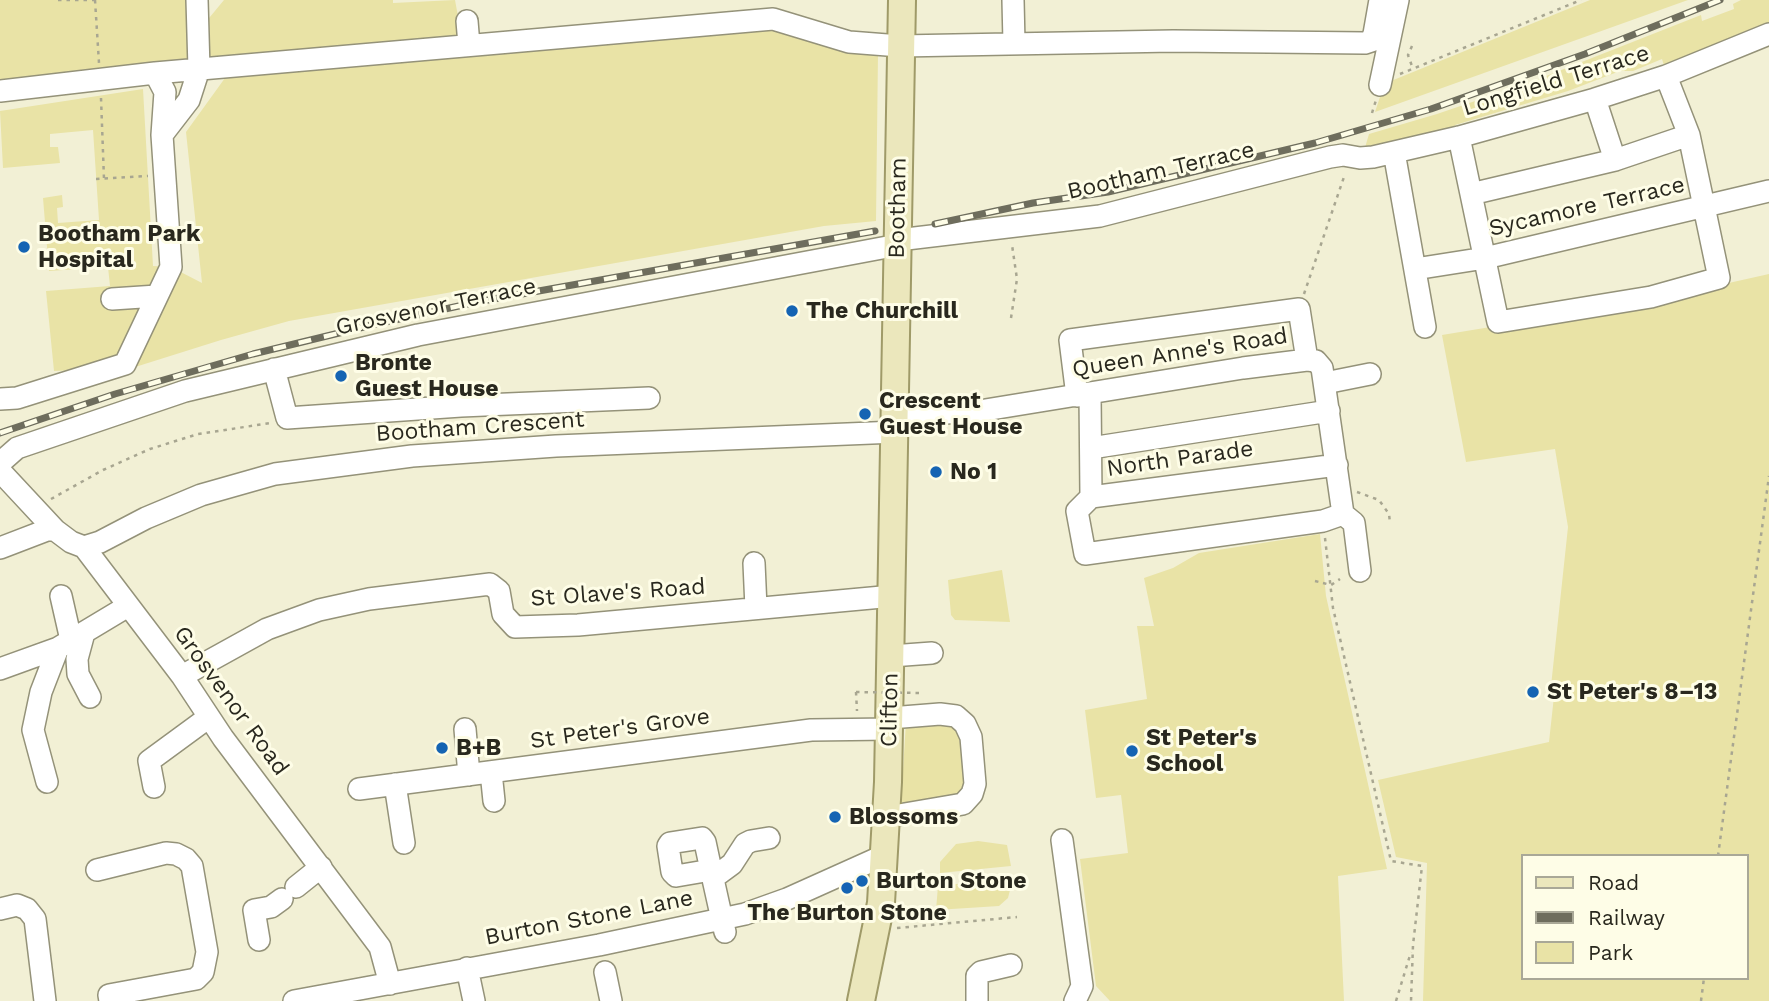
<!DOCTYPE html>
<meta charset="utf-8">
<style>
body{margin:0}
#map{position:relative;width:1769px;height:1001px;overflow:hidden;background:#f2f0d5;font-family:"Work Sans",sans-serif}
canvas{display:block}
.legend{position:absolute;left:1521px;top:854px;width:228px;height:126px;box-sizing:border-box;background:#fefde7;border:2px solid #a9a897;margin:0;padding:9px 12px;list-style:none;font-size:21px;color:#29281e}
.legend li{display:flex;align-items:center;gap:14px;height:35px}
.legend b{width:35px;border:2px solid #a9a897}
</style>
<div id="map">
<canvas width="1769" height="1001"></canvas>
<ul class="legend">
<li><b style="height:9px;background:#ebe7bc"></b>Road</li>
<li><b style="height:9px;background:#6e6d5d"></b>Railway</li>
<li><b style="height:19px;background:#e9e3a6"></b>Park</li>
</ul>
</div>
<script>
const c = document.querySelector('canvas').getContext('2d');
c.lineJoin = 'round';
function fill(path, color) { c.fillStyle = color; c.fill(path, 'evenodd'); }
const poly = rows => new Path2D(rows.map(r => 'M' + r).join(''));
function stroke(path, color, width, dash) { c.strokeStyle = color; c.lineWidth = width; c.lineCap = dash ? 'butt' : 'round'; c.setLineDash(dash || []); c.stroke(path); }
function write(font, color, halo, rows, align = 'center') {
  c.font = font + ' "Work Sans",sans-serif'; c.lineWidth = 6; c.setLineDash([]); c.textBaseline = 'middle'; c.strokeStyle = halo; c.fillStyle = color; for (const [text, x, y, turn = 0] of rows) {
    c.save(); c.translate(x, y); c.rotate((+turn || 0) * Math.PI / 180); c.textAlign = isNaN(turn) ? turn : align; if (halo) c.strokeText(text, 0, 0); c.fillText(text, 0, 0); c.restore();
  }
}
fill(poly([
 [0,0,190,0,191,63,0,84],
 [224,0,393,0,393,3,455,0,462,38,206,61,200,29],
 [1590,0,1688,0,1375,112,1383,88,1391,81],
 [1741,0,1769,0,1769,28,1665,69,1662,59,1633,71,1620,71,1568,91,1455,125,1453,132,1364,151,1369,134,1437,114,1531,82,1701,15,1702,21,1734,9,1733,4],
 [769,26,878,53,876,221,824,226,289,321,221,340,132,368,54,371,46,291,110,286,108,267,49,271,43,198,62,195,63,207,57,208,58,223,99,220,93,130,50,134,50,147,58,147,60,163,3,168,0,111,143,89,153,266,171,267,202,283,186,132,225,78],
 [1769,274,1769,1001,1423,1001,1427,863,1396,857,1378,780,1549,742,1555,687,1551,686,1568,527,1555,449,1466,462,1442,335,1648,301],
 [1522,856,1746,856,1746,978,1522,978],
 [1320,534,1326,596,1387,869,1338,876,1344,1001,1110,1001,1096,986,1080,859,1128,853,1121,795,1096,798,1085,710,1147,699,1137,626,1154,626,1144,578,1173,568,1199,553],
 [1002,570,1010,622,955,620,951,615,948,580],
 [906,722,952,725,961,732,964,791,947,801,901,803],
 [978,841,1007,845,1011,866,940,873,940,862,956,844],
 [1013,878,1008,898,999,906,936,910,938,886]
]), '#e9e3a6');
const minor = poly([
 [1013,0,1014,43],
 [467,21,469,45],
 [1380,85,1398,0],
 [0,91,155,73,773,19,849,42,900,46,1173,41,1365,43,1371,41,1374,34,1380,0],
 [1595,99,1615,160],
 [162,135,189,100,199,69,197,0],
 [1459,137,1498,322,1651,297,1719,278,1689,135,1666,76],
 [1394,152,1425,327],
 [1471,194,1615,160,1689,135],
 [898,240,1100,216,1330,157,1343,155,1360,158,1373,157,1459,137,1595,99,1666,76,1769,34],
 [1415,269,1485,258,1769,191],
 [112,299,157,296],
 [274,369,287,418,461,406,649,398],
 [1325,383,1370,374],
 [1090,394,1091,497,1337,465],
 [1077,396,1070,340,1299,309,1307,360],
 [0,399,17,398,125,364,171,267,162,135,165,92,155,73],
 [896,416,979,411,1243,368,1307,360,1316,361,1322,368,1343,514],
 [1091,448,1329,411],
 [0,463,17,448,185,391,418,335,898,245],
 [0,471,55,530,71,542,84,547,182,676,223,738,380,947,390,984],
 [1091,497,1077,511,1085,554,1323,521,1343,514],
 [1343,514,1354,523,1360,571],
 [84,547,100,542,146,518,201,495,275,474,412,456,556,446,896,432],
 [0,548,47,530,55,530],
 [754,563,756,608],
 [61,596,71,640],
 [84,633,77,659,78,674,90,697],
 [891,656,932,653],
 [0,669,58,648,128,606],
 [182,676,267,629,319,610,369,599,490,584,499,591,503,614,515,627,578,625,893,596],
 [465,729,469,775],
 [491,772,494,801],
 [47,782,33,730,41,692,58,648],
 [395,784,404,843],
 [154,787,149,761,209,717],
 [359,789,811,730,890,729],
 [887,817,963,804,972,794,975,784,971,737,965,724,956,716,940,714,890,718],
 [1062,840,1082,986,1075,1001],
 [97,870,166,853,176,854,186,859,192,866,207,952,203,972,196,979,109,995,110,1001],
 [711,870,676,876,672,872,668,846,670,843,702,838,705,842,711,870,719,906,725,932],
 [713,878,732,864,745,844,751,841,769,838],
 [296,887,321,867],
 [0,909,17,905,27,909,35,919,45,1001],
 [259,940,254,910,271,907,282,899],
 [467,968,474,1001],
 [605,972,611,1001],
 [294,1001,599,945,745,914,787,899,885,855],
 [977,1001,977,976,981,972,1011,965]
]);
const major = poly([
 [861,1001,881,903,888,782,902,0]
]);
stroke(minor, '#949279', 24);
stroke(major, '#9f9a68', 30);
stroke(poly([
 [58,0,99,0],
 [95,0,99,63],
 [1412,46,1408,55,1413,69],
 [1400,74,1581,0],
 [101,98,104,179],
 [1372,113,1376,100],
 [96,179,148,176],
 [1304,294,1345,174],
 [1011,318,1017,279,1012,245],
 [1357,492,1379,500,1389,514,1390,523],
 [51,499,103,470,150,449,198,434,271,423],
 [1325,538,1333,608,1391,861,1422,866,1413,945,1411,1001],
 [1315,581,1323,583],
 [856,692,857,711],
 [1718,856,1769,476],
 [897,928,1017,917],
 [1396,1001,1411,952],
 [1701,1001,1704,978]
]), '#a8a691', 2.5, [3.5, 5]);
stroke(minor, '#fff', 21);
stroke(major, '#ebe7bc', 26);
const rail = poly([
 [935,224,1033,203,1108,192,1315,143,1431,109,1585,54,1720,0],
 [0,433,115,394,253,354,372,325,477,302,875,231]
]);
stroke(rail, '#6e6d5d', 7);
stroke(rail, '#fefde7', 4.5, [13]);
stroke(poly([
 [1323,583,1331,585,1340,579],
 [856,692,923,693]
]), '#a8a691', 2.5, [3.5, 5]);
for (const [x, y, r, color] of [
 [24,247,7,"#1564b3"],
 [792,311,7,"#1564b3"],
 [341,376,7,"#1564b3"],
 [865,414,7,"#1564b3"],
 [936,472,7,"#1564b3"],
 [1533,692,7,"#1564b3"],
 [442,748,7,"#1564b3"],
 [1132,751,7,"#1564b3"],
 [835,817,7,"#1564b3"],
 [862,881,7,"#1564b3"],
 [847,888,7,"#1564b3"]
]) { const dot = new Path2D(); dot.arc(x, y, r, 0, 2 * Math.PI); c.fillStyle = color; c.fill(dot); stroke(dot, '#fefde7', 2.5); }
write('23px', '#29281e', '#fefde7', [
 ["Longfield Terrace",1556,81,-17],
 ["Bootham Terrace",1161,171,-13],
 ["Sycamore Terrace",1587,207,-13],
 ["Bootham",898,208,-89],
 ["Grosvenor Terrace",436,307,-12],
 ["Queen Anne's Road",1180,353,-9],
 ["Bootham Crescent",480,427,-4],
 ["North Parade",1180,459,-8],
 ["St Olave's Road",618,593,-4],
 ["Grosvenor Road",231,701,54],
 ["Clifton",890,710,-89],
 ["St Peter's Grove",620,729,-8],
 ["Burton Stone Lane",589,918,-11]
]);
write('bold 23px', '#29281e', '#fefde7', [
 ["Bootham Park",38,234],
 ["Hospital",38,260],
 ["The Churchill",806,311],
 ["Bronte",355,363],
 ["Guest House",355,389],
 ["Crescent",879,401],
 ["Guest House",879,427],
 ["No 1",950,472],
 ["St Peter's 8–13",1547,692],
 ["St Peter's",1146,738],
 ["School",1146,764],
 ["B+B",456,748],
 ["Blossoms",849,817],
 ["Burton Stone",876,881],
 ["The Burton Stone",847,913,"center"]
], 'left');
</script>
